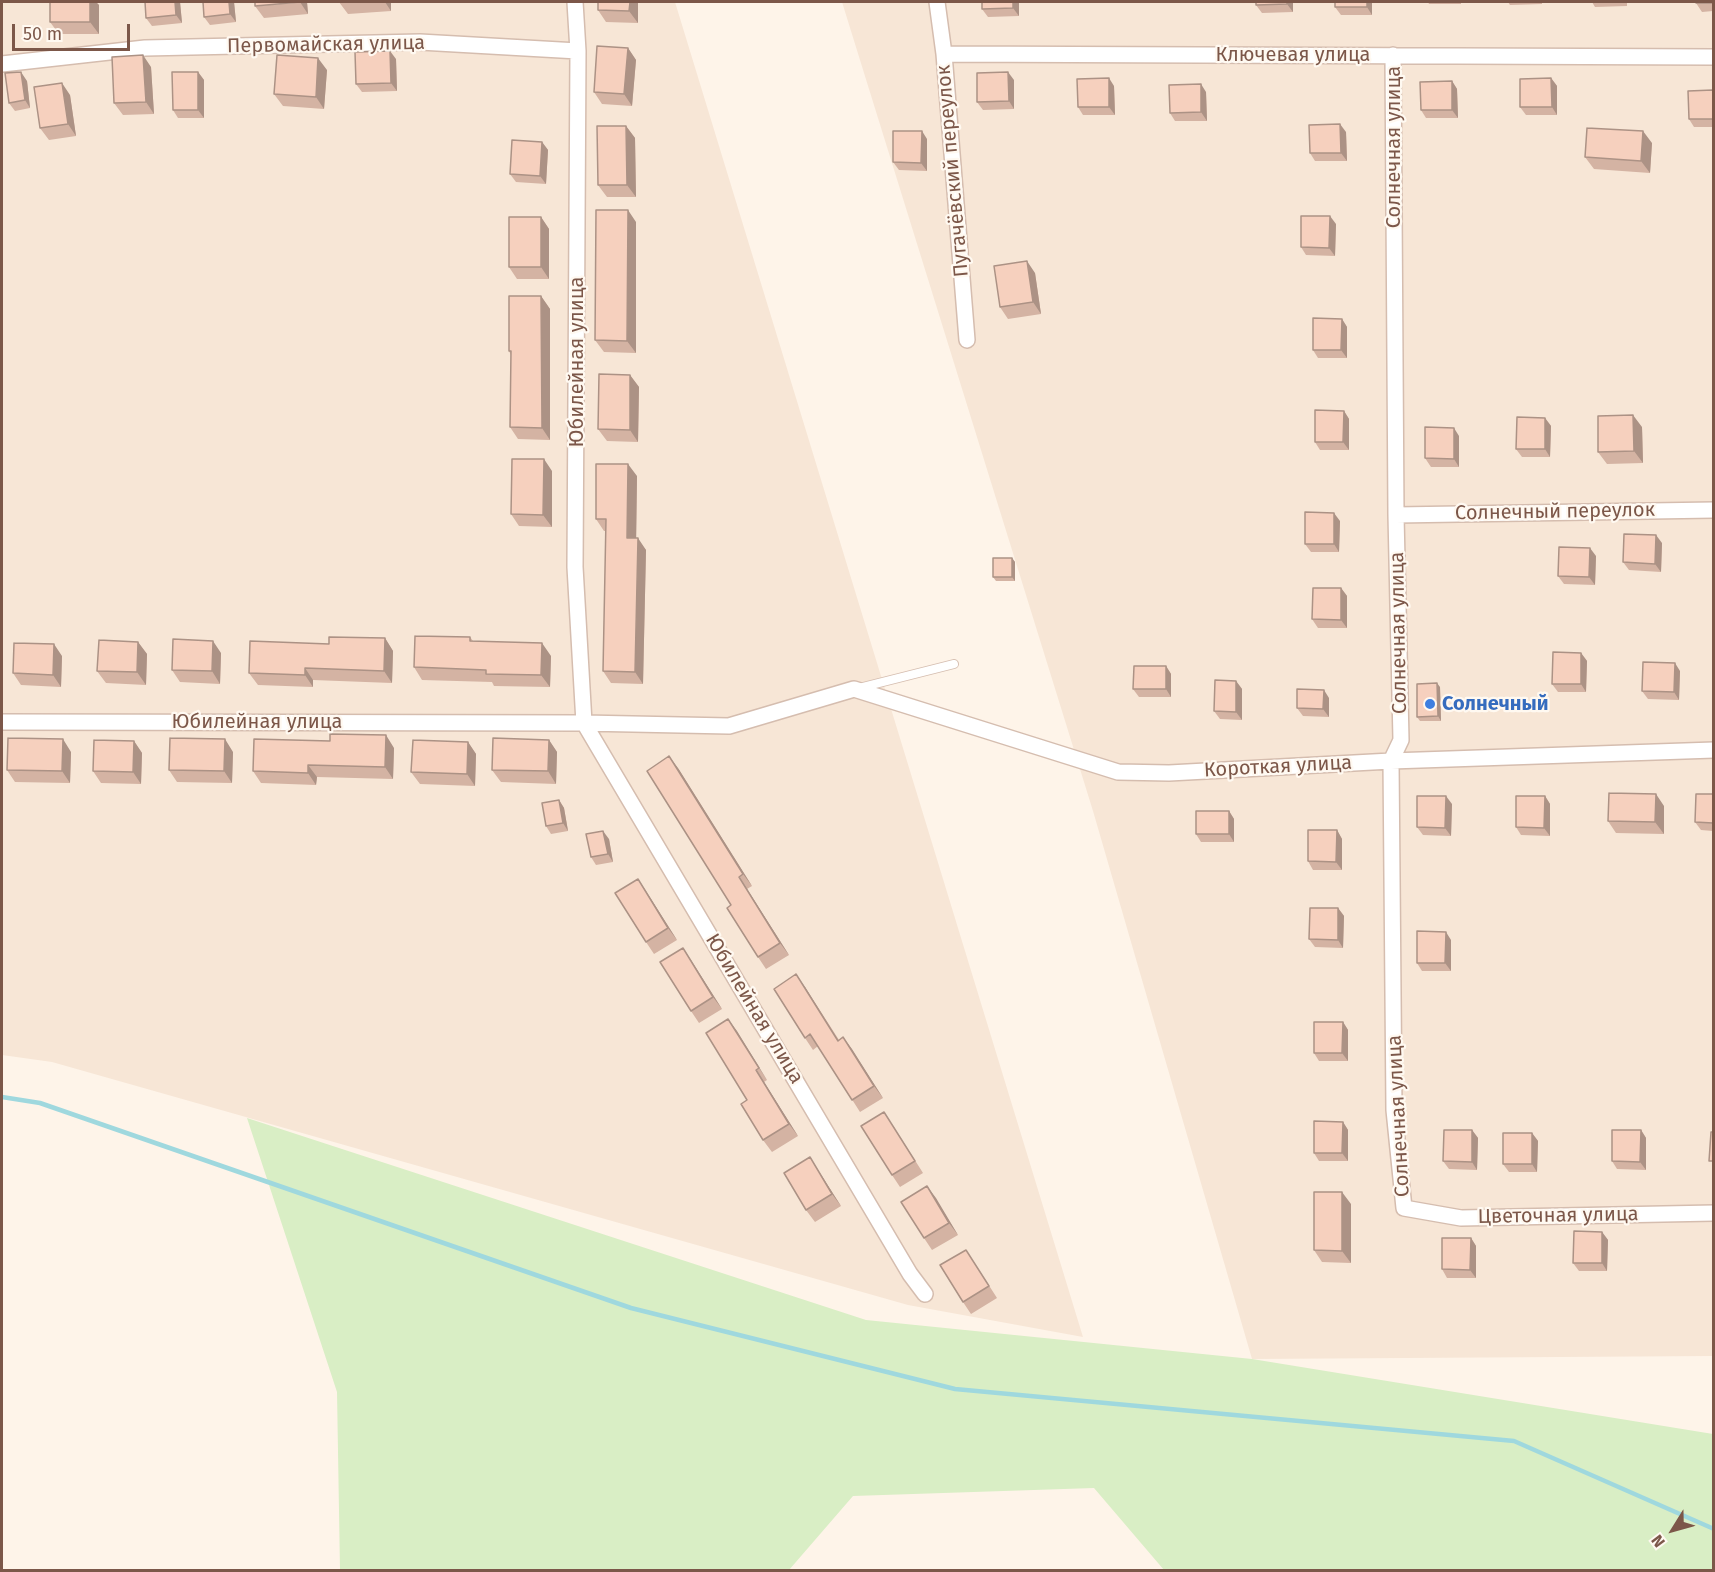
<!DOCTYPE html>
<meta charset="utf-8">
<style>
body{margin:0}
#map{position:relative;width:1715px;height:1572px;overflow:hidden;background:#fef4e9;font-family:"Fira Sans",sans-serif}
canvas{display:block}
.frame{position:absolute;inset:0;border:3px solid #7c5749;pointer-events:none}
.north{position:absolute;left:1643px;top:1500px;width:60px;height:60px;-webkit-text-stroke:4px #fff9f1;paint-order:stroke;rotate:233deg;font-size:16px;font-weight:700;line-height:24px;text-align:center;color:#7c5749}
.north::after{content:'';display:block;margin:auto;width:21px;height:27px;background:#7c5749;clip-path:polygon(50% 0,100% 100%,50% 72%,0 100%)}
.scale{position:absolute;left:12px;top:24px;width:118px;height:27px;box-sizing:border-box;border:3px solid #7c5749;border-top:0;padding-left:8px;font-size:18px;line-height:21px;white-space:nowrap;color:#7c5749;-webkit-text-stroke:4px #fff9f1;paint-order:stroke}
</style>
<div id="map">
<canvas width="1715" height="1572"></canvas>
<div class="frame"></div>
<div class="north">N</div>
<div class="scale">50 m</div>
</div>
<script>
const c = document.querySelector('canvas').getContext('2d');
c.lineJoin = 'round';
function fill(path, color) { c.fillStyle = color; c.fill(path, 'evenodd'); }
const poly = rows => new Path2D(rows.map(r => 'M' + r).join(''));
function stroke(path, color, width, dash) { c.strokeStyle = color; c.lineWidth = width; c.lineCap = dash ? 'butt' : 'round'; c.setLineDash(dash || []); c.stroke(path); }
function write(font, color, halo, rows, align = 'center') {
  c.font = font + ' "Fira Sans",sans-serif'; c.lineWidth = 4.5; c.setLineDash([]); c.textBaseline = 'middle'; c.strokeStyle = halo; c.fillStyle = color; for (const [text, x, y, turn = 0] of rows) {
    c.save(); c.translate(x, y); c.rotate((+turn || 0) * Math.PI / 180); c.textAlign = isNaN(turn) ? turn : align; if (halo) c.strokeText(text, 0, 0); c.fillText(text, 0, 0); c.restore();
  }
}
fill(poly([
 [2,2,675,2,1083,1337,908,1305,52,1062,2,1055],
 [842,2,1713,2,1713,1356,1252,1359,1093,811]
]), '#f7e6d6');
fill(poly([
 [247,1118,866,1320,1252,1359,1713,1434,1713,1570,1164,1570,1094,1488,853,1496,789,1570,340,1570,337,1392]
]), '#d9eec5');
stroke(poly([
 [2,1097,40,1103,631,1308,955,1389,1514,1441,1714,1529]
]), '#9fd8de', 4.5);
const service = poly([
 [859,688,954,664]
]);
const minor = poly([
 [575,2,578,51,575,567,584,723,910,1274,925,1294],
 [937,2,944,54,967,340],
 [944,54,1714,57],
 [1393,55,1396,515,1401,740,1391,761,1394,1110,1404,1208,1461,1218,1714,1213],
 [2,64,145,48,420,42,578,51],
 [1396,515,1714,510],
 [2,722,584,723,729,726,854,689,1118,772,1169,773,1391,761,1714,750]
]);
stroke(service, '#d5bdaf', 10);
stroke(minor, '#d5bdaf', 18);
stroke(service, '#fff', 8);
stroke(minor, '#fff', 15);
fill(poly([
 [50,2,96,2,99,5,99,34,59,34,50,22],
 [145,2,180,2,182,23,152,26,146,18],
 [234,2,236,22,210,25,204,17],
 [307,2,308,14,264,18,255,6],
 [339,2,391,2,391,11,348,14],
 [598,2,638,2,638,23,606,22,598,10],
 [982,2,1019,2,1019,16,988,17,982,9],
 [1293,2,1293,12,1262,13,1256,5],
 [1372,2,1372,15,1341,15,1335,7],
 [1428,2,1461,2,1461,4,1429,4],
 [1508,2,1542,2,1542,4,1510,5],
 [1592,2,1627,2,1627,6,1595,7],
 [1713,2,1713,11,1702,12,1696,3],
 [628,48,636,60,632,106,602,104,594,92],
 [396,59,397,91,362,92,356,84],
 [151,67,154,114,123,115,114,103],
 [327,70,324,109,283,106,274,94],
 [198,72,204,80,204,118,178,118,173,110],
 [1551,78,1557,86,1557,115,1526,115,1520,107],
 [1014,80,1014,109,983,110,977,102],
 [27,81,30,108,15,111,9,103],
 [1452,81,1457,89,1458,118,1426,118,1421,110],
 [1114,86,1115,115,1083,115,1078,107],
 [1713,90,1713,127,1694,127,1689,119],
 [1206,92,1207,121,1175,121,1170,113],
 [70,95,76,136,49,140,40,128],
 [626,126,635,138,636,197,607,197,598,185],
 [1346,132,1347,161,1315,161,1310,153],
 [927,139,927,171,899,170,893,162],
 [542,142,548,150,546,184,516,182,510,174],
 [1652,143,1650,173,1594,169,1585,157],
 [541,217,549,229,549,279,517,279,509,267],
 [636,222,636,353,604,352,595,340],
 [1336,224,1335,256,1306,255,1301,247],
 [1035,273,1041,314,1008,319,1000,307],
 [541,296,550,309,550,440,518,439,510,427,511,355,509,351],
 [1342,319,1347,327,1347,358,1318,358,1313,350],
 [630,375,639,387,638,442,607,441,598,429],
 [1344,411,1349,419,1349,450,1320,450,1315,442],
 [1545,418,1551,426,1550,457,1522,457,1516,449],
 [1642,427,1643,463,1607,464,1598,452],
 [1459,436,1459,467,1431,467,1425,458],
 [552,471,552,527,519,526,511,514],
 [637,476,636,538,646,550,643,684,611,683,603,671,606,531,604,531,596,519],
 [1340,521,1339,552,1311,552,1305,544],
 [1662,543,1661,572,1629,570,1623,562],
 [1596,556,1595,585,1564,584,1558,576],
 [1012,558,1015,562,1015,581,996,581,993,577],
 [1341,588,1347,596,1347,628,1318,628,1312,619],
 [470,637,473,641,551,656,550,687,494,686,492,682,422,680,414,667],
 [385,638,393,651,392,683,313,680,313,687,258,685,249,673,329,644],
 [138,642,147,654,146,685,106,683,97,671],
 [221,653,220,684,180,682,172,670],
 [1581,653,1587,661,1586,692,1558,692,1552,684],
 [62,656,61,687,21,685,13,673],
 [1166,666,1171,674,1171,697,1139,697,1133,689],
 [1680,671,1679,700,1648,699,1642,691],
 [1236,681,1242,689,1242,720,1220,719,1214,711],
 [1440,687,1441,721,1420,721,1417,717],
 [1329,698,1329,717,1303,716,1297,708],
 [549,740,557,752,556,784,501,782,492,770],
 [134,741,142,753,141,784,101,783,93,771],
 [468,742,476,754,475,786,420,784,411,772],
 [394,748,393,779,317,777,316,785,261,783,253,771],
 [71,752,70,783,15,782,7,770],
 [233,752,232,783,177,782,169,770],
 [678,768,752,886,747,889,789,955,766,969,758,957,731,905],
 [1713,794,1713,831,1701,830,1695,822],
 [1545,796,1550,804,1550,836,1521,835,1516,827],
 [559,800,564,808,568,831,551,834,546,826],
 [1452,804,1451,836,1423,835,1417,827],
 [1664,806,1664,834,1616,833,1608,821],
 [1229,811,1234,819,1234,842,1201,842,1196,834],
 [1337,830,1342,839,1342,870,1313,870,1308,861],
 [609,839,613,862,596,865,591,857],
 [638,879,677,940,654,954,646,942],
 [1338,908,1344,916,1343,948,1315,947,1309,939],
 [1451,940,1451,971,1422,971,1417,963],
 [683,948,722,1009,699,1023,691,1011],
 [805,987,839,1040,843,1037,883,1098,860,1112,818,1046,813,1050,805,1038],
 [728,1019,767,1080,764,1082,798,1136,772,1152,763,1140,747,1100],
 [1343,1022,1348,1030,1348,1061,1319,1061,1314,1053],
 [1343,1122,1348,1130,1348,1161,1319,1161,1314,1153],
 [892,1124,923,1173,900,1187,892,1175],
 [1472,1130,1478,1138,1477,1170,1449,1169,1443,1161],
 [1641,1130,1646,1138,1646,1170,1617,1169,1612,1161],
 [1532,1133,1538,1141,1537,1172,1509,1172,1503,1164],
 [818,1170,841,1206,815,1222,806,1210],
 [927,1186,958,1235,932,1250,924,1238],
 [1351,1204,1351,1263,1322,1262,1314,1250],
 [1602,1232,1608,1240,1607,1271,1579,1271,1573,1263],
 [1471,1238,1476,1246,1476,1278,1447,1278,1442,1269],
 [974,1262,997,1298,971,1314,963,1302]
]), '#d4b3a3');
fill(poly([
 [90,2,96,2,99,5,99,34,90,22],
 [175,2,180,2,182,23,176,15],
 [229,2,234,2,236,22,230,14],
 [300,2,307,2,308,14],
 [385,2,391,2,391,11],
 [630,2,638,2,638,23,629,11],
 [1013,2,1019,2,1019,16,1013,8],
 [1287,2,1293,2,1293,12,1287,4],
 [1367,2,1372,2,1372,15,1367,7],
 [628,48,636,60,632,106,624,94],
 [390,51,396,59,397,91,391,83],
 [143,55,151,67,154,114,146,102],
 [318,58,327,70,324,109,316,97],
 [21,72,27,81,30,108,25,100],
 [198,72,204,80,204,118,198,110],
 [1008,72,1014,80,1014,109,1009,101],
 [1109,78,1114,86,1115,115,1109,107],
 [1551,78,1557,86,1557,115,1552,107],
 [1452,81,1457,89,1458,118,1452,110],
 [62,83,70,95,76,136,68,124],
 [1201,84,1206,92,1207,121,1201,112],
 [1340,124,1346,132,1347,161,1341,153],
 [626,126,635,138,636,197,627,185],
 [922,131,927,139,927,171,921,163],
 [1643,131,1652,143,1650,173,1641,161],
 [542,142,548,150,546,184,540,176],
 [628,210,636,222,636,353,627,341],
 [1330,216,1336,224,1335,256,1329,248],
 [541,217,549,229,549,279,541,267],
 [1027,261,1035,273,1041,314,1033,302],
 [541,296,550,309,550,440,542,428],
 [1342,319,1347,327,1347,358,1341,350],
 [630,375,639,387,638,442,630,430],
 [1344,411,1349,419,1349,450,1343,442],
 [1633,415,1642,427,1643,463,1634,451],
 [1545,418,1551,426,1550,457,1545,449],
 [1454,428,1459,436,1459,467,1454,459],
 [544,459,552,471,552,527,543,515],
 [628,464,637,476,636,550,627,538],
 [1334,513,1340,521,1339,552,1334,544],
 [1656,535,1662,543,1661,572,1655,564],
 [638,538,646,550,643,684,635,672],
 [1590,548,1596,556,1595,585,1589,577],
 [1012,558,1015,562,1015,581,1012,577],
 [1341,588,1347,596,1347,628,1341,620],
 [385,638,393,651,392,683,384,671],
 [213,641,221,653,220,684,212,671],
 [138,642,147,654,146,685,137,672],
 [542,643,551,656,550,687,541,675],
 [54,644,62,656,61,687,53,675],
 [1581,653,1587,661,1586,692,1581,684],
 [1675,663,1680,671,1679,700,1674,692],
 [1166,666,1171,674,1171,697,1166,689],
 [305,668,313,680,313,687,305,675],
 [1236,681,1242,689,1242,720,1236,712],
 [1437,683,1440,687,1441,721,1438,716],
 [1324,690,1329,698,1329,717,1323,709],
 [386,735,394,748,393,779,385,767],
 [63,739,71,752,70,783,62,771],
 [225,739,233,752,232,783,224,771],
 [549,740,557,752,556,784,548,771],
 [134,741,142,753,141,784,133,772],
 [468,742,476,754,475,786,467,774],
 [669,756,678,768,752,886,743,874],
 [308,765,317,777,316,785,308,773],
 [1656,794,1664,806,1664,834,1655,822],
 [1446,796,1452,804,1451,836,1445,828],
 [1545,796,1550,804,1550,836,1544,828],
 [559,800,564,808,568,831,563,823],
 [1229,811,1234,819,1234,842,1229,834],
 [1337,830,1342,839,1342,870,1336,862],
 [603,831,609,839,613,862,608,854],
 [739,877,747,889,789,955,780,943],
 [638,879,646,891,677,940,668,928],
 [1338,908,1344,916,1343,948,1338,940],
 [1446,932,1451,940,1451,971,1445,963],
 [683,948,691,960,722,1009,713,997],
 [796,974,805,987,846,1053,838,1041],
 [728,1019,737,1031,767,1080,759,1068],
 [1343,1022,1348,1030,1348,1061,1342,1053],
 [843,1037,852,1049,883,1098,874,1086],
 [756,1070,764,1082,798,1136,789,1124],
 [1343,1122,1348,1130,1348,1161,1342,1153],
 [1472,1130,1478,1138,1477,1170,1472,1162],
 [1641,1130,1646,1138,1646,1170,1640,1162],
 [1532,1133,1538,1141,1537,1172,1532,1164],
 [810,1157,818,1170,841,1206,832,1194],
 [927,1186,936,1198,958,1235,949,1223],
 [1342,1192,1351,1204,1351,1263,1342,1251],
 [1602,1232,1608,1240,1607,1271,1602,1263],
 [1471,1238,1476,1246,1476,1278,1470,1270]
]), '#ac9285');
const building = poly([
 [50,2,90,2,90,22,50,22,50,2],
 [145,2,175,2,176,15,146,18,145,2],
 [203,2,229,2,230,14,204,17,203,2],
 [255,2,300,2,255,6,255,2],
 [598,2,630,2,629,11,598,10,598,2],
 [982,2,1013,2,1013,8,982,9,982,2],
 [1256,2,1287,2,1287,4,1256,5,1256,2],
 [1335,2,1367,2,1367,7,1335,7,1335,2],
 [1696,2,1713,2,1713,3,1696,3,1696,2],
 [597,46,628,48,624,94,594,92,597,46],
 [390,51,391,83,356,84,355,52,390,51],
 [143,55,146,102,114,103,112,57,143,55],
 [277,55,318,58,316,97,274,94,277,55],
 [21,72,25,100,9,103,5,73,21,72],
 [172,72,198,72,198,110,173,110,172,72],
 [1008,72,1009,101,977,102,977,73,1008,72],
 [1109,78,1109,107,1078,107,1077,79,1109,78],
 [1551,78,1552,107,1520,107,1520,79,1551,78],
 [1452,81,1452,110,1421,110,1420,82,1452,81],
 [62,83,68,124,40,128,34,87,62,83],
 [1201,84,1201,112,1170,113,1169,85,1201,84],
 [1713,90,1713,119,1689,119,1688,91,1713,90],
 [1340,124,1341,153,1310,153,1309,125,1340,124],
 [597,126,626,126,627,185,598,185,597,126],
 [1587,128,1643,131,1641,161,1585,157,1587,128],
 [893,131,922,131,921,163,893,162,893,131],
 [512,140,542,142,540,176,510,174,512,140],
 [596,210,628,210,627,341,595,340,596,210],
 [1301,216,1330,216,1329,248,1301,247,1301,216],
 [509,217,541,217,541,267,509,267,509,217],
 [1027,261,1033,302,1000,307,994,266,1027,261],
 [509,296,541,296,542,428,510,427,511,351,509,351,509,296],
 [1313,318,1342,319,1341,350,1313,350,1313,318],
 [599,374,630,375,630,430,598,429,599,374],
 [1315,410,1344,411,1343,442,1315,442,1315,410],
 [1633,415,1634,451,1598,452,1598,416,1633,415],
 [1517,417,1545,418,1545,449,1516,449,1517,417],
 [1425,427,1454,428,1454,459,1425,458,1425,427],
 [512,459,544,459,543,515,511,514,512,459],
 [596,464,628,464,627,538,638,538,635,672,603,671,606,519,596,519,596,464],
 [1305,512,1334,513,1334,544,1305,544,1305,512],
 [1624,534,1656,535,1655,564,1623,562,1624,534],
 [1559,547,1590,548,1589,577,1558,576,1559,547],
 [993,558,1012,558,1012,577,993,577,993,558],
 [1313,588,1341,588,1341,620,1312,619,1313,588],
 [415,636,470,637,470,641,542,643,541,675,486,674,486,670,414,667,415,636],
 [329,637,385,638,384,671,305,668,305,675,249,673,250,641,329,644,329,637],
 [173,639,213,641,212,671,172,670,173,639],
 [99,640,138,642,137,672,97,671,99,640],
 [14,643,54,644,53,675,13,673,14,643],
 [1553,652,1581,653,1581,684,1552,684,1553,652],
 [1643,662,1675,663,1674,692,1642,691,1643,662],
 [1134,666,1166,666,1166,689,1133,689,1134,666],
 [1215,680,1236,681,1236,712,1214,711,1215,680],
 [1437,683,1438,716,1417,717,1417,684,1437,683],
 [1297,689,1324,690,1323,709,1297,708,1297,689],
 [330,734,386,735,385,767,308,765,308,773,253,771,254,739,330,741,330,734],
 [8,738,63,739,62,771,7,770,8,738],
 [170,738,225,739,224,771,169,770,170,738],
 [493,738,549,740,548,771,492,770,493,738],
 [94,740,134,741,133,772,93,771,94,740],
 [413,740,468,742,467,774,411,772,413,740],
 [669,756,743,874,739,877,780,943,758,957,727,908,731,905,647,771,669,756],
 [1609,793,1656,794,1655,822,1608,821,1609,793],
 [1696,794,1713,794,1713,823,1695,822,1696,794],
 [1417,796,1446,796,1445,828,1417,827,1417,796],
 [1516,796,1545,796,1544,828,1516,827,1516,796],
 [559,800,563,823,546,826,542,803,559,800],
 [1196,811,1229,811,1229,834,1196,834,1196,811],
 [1308,830,1337,830,1336,862,1308,861,1308,830],
 [603,831,608,854,591,857,586,834,603,831],
 [638,879,668,928,646,942,615,893,638,879],
 [1310,908,1338,908,1338,940,1309,939,1310,908],
 [1417,931,1446,932,1445,963,1417,963,1417,931],
 [683,948,713,997,691,1011,660,962,683,948],
 [796,974,838,1041,843,1037,874,1086,852,1100,810,1034,805,1038,774,989,796,974],
 [728,1019,759,1068,756,1070,789,1124,763,1140,741,1104,747,1100,706,1033,728,1019],
 [1314,1022,1343,1022,1342,1053,1314,1053,1314,1022],
 [884,1112,915,1161,892,1175,861,1126,884,1112],
 [1314,1121,1343,1122,1342,1153,1314,1153,1314,1121],
 [1444,1130,1472,1130,1472,1162,1443,1161,1444,1130],
 [1612,1130,1641,1130,1640,1162,1612,1161,1612,1130],
 [1711,1132,1713,1132,1713,1161,1709,1161,1711,1132],
 [1503,1133,1532,1133,1532,1164,1503,1164,1503,1133],
 [810,1157,832,1194,806,1210,784,1173,810,1157],
 [927,1186,949,1223,924,1238,901,1202,927,1186],
 [1314,1192,1342,1192,1342,1251,1314,1250,1314,1192],
 [1574,1231,1602,1232,1602,1263,1573,1263,1574,1231],
 [1442,1238,1471,1238,1470,1270,1442,1269,1442,1238],
 [966,1250,989,1286,963,1302,940,1265,966,1250]
]);
fill(building, '#f6d0be');
stroke(building, '#ac9285', 1.5);
for (const [x, y, r, color] of [
 [1430,704,6,"#3f7fe0"]
]) { const dot = new Path2D(); dot.arc(x, y, r, 0, 2 * Math.PI); c.fillStyle = color; c.fill(dot); stroke(dot, '#fff9f1', 2); }
write('20px', '#7c5749', '#fff9f1', [
 ["Первомайская улица",326,45,-1],
 ["Ключевая улица",1293,55],
 ["Солнечная улица",1394,147,-90],
 ["Пугачёвский переулок",953,171,-95],
 ["Юбилейная улица",577,362,-90],
 ["Солнечный переулок",1555,512,-1],
 ["Солнечная улица",1399,633,-91],
 ["Юбилейная улица",257,722],
 ["Короткая улица",1278,767,-3],
 ["Юбилейная улица",754,1009,59],
 ["Солнечная улица",1399,1116,-93],
 ["Цветочная улица",1558,1216,-1]
]);
write('bold 20px', '#366cbe', '#fff9f1', [
 ["Солнечный",1442,704]
], 'left');
</script>
